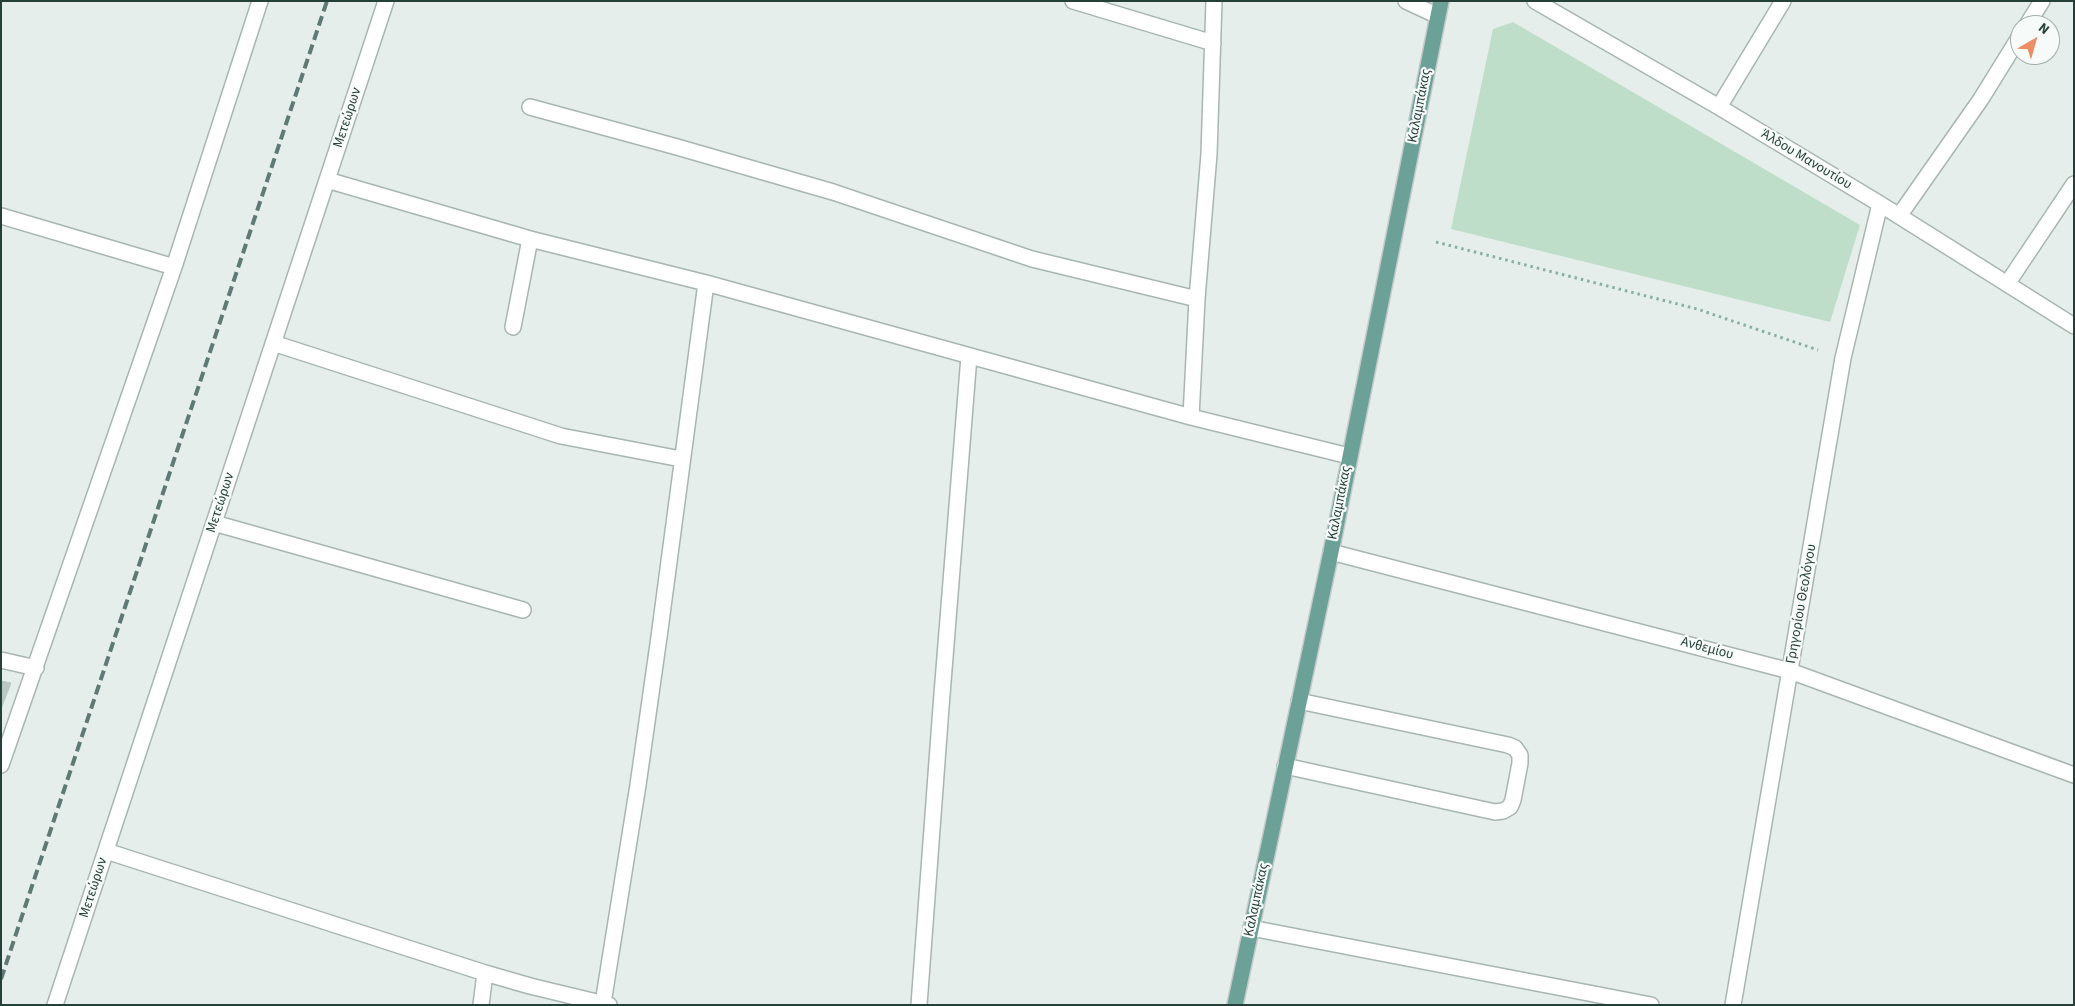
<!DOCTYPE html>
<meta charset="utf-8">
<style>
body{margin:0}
#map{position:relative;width:2075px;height:1006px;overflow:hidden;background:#e5eeea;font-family:"Source Sans 3",sans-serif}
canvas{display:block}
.frame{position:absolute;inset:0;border:2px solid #253f39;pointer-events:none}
.north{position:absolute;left:2010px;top:15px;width:50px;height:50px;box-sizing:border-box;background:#f6faf8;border:1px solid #a2afac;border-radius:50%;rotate:38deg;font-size:14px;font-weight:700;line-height:20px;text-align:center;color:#253f39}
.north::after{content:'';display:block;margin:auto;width:18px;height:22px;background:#ec8e64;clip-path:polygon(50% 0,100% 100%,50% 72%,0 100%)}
</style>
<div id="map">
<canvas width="2075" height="1006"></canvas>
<div class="frame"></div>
<div class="north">N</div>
</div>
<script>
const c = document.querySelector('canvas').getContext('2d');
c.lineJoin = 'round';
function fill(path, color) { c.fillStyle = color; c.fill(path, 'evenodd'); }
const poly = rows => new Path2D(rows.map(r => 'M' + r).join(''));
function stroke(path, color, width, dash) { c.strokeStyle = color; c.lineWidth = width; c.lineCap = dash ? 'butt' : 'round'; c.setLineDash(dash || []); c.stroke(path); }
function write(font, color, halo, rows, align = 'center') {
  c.font = font + ' "Source Sans 3",sans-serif'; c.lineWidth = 4.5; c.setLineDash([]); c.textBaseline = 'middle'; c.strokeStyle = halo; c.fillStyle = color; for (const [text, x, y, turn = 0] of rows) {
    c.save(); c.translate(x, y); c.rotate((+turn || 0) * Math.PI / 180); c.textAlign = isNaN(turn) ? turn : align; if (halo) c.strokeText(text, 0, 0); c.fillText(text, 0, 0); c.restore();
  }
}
fill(poly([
 [1513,22,1860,225,1830,322,1451,229,1493,29]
]), '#bfdec9');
const building = poly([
 [1,681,11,683,1,709,1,681]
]);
fill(building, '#bac8c3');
stroke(building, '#b7c7c2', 1);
const minor = poly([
 [1073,1,1213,43],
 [1406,1,1438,16],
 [1535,1,1719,107,1880,204,2074,326],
 [2027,25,2042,1],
 [530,107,677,147,833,192,1032,259,1197,299],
 [1719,107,1783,1],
 [327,180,530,239,706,283,1191,417,1349,456],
 [1,216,174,267],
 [1899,216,1981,99,2020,36],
 [2007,284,2074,184],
 [513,327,530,239],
 [273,343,561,436,681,459],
 [1191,417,1197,299,1209,154,1214,1],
 [214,523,523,610],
 [1331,552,1790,671,2074,775],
 [1,660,36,668],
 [1,765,174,267,260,1],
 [1285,766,1495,812,1503,811,1510,807,1513,800,1520,763,1520,755,1515,748,1508,745,1299,701],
 [106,851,485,973,530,986,609,1005],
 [1251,928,1651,1005],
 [603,1003,638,785,659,637,706,283],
 [55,1005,386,1],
 [481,1005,485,973],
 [919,1005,941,707,969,356],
 [1733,1005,1843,358,1880,204]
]);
const major = poly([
 [1235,1005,1331,552,1441,1]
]);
stroke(minor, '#a8b6b1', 18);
stroke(major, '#c2c9c8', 18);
stroke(poly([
 [1436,242,1697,309,1818,350]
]), '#87b0a5', 3, [2.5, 4]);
stroke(minor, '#fff', 15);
stroke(major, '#6ba197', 15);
stroke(poly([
 [1,979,327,1]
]), '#5f7a75', 4, [10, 5]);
write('14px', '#253f39', '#f6faf8', [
 ["Καλαμπάκας",1420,106,-79],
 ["Μετεώρων",348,118,-72],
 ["Άλδου Μανουτίου",1806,160,31],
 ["Μετεώρων",221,503,-72],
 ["Καλαμπάκας",1340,503,-79],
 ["Γρηγορίου Θεολόγου",1802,604,-80],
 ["Ανθεμίου",1707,649,15],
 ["Μετεώρων",94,888,-72],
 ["Καλαμπάκας",1257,900,-78]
]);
</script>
